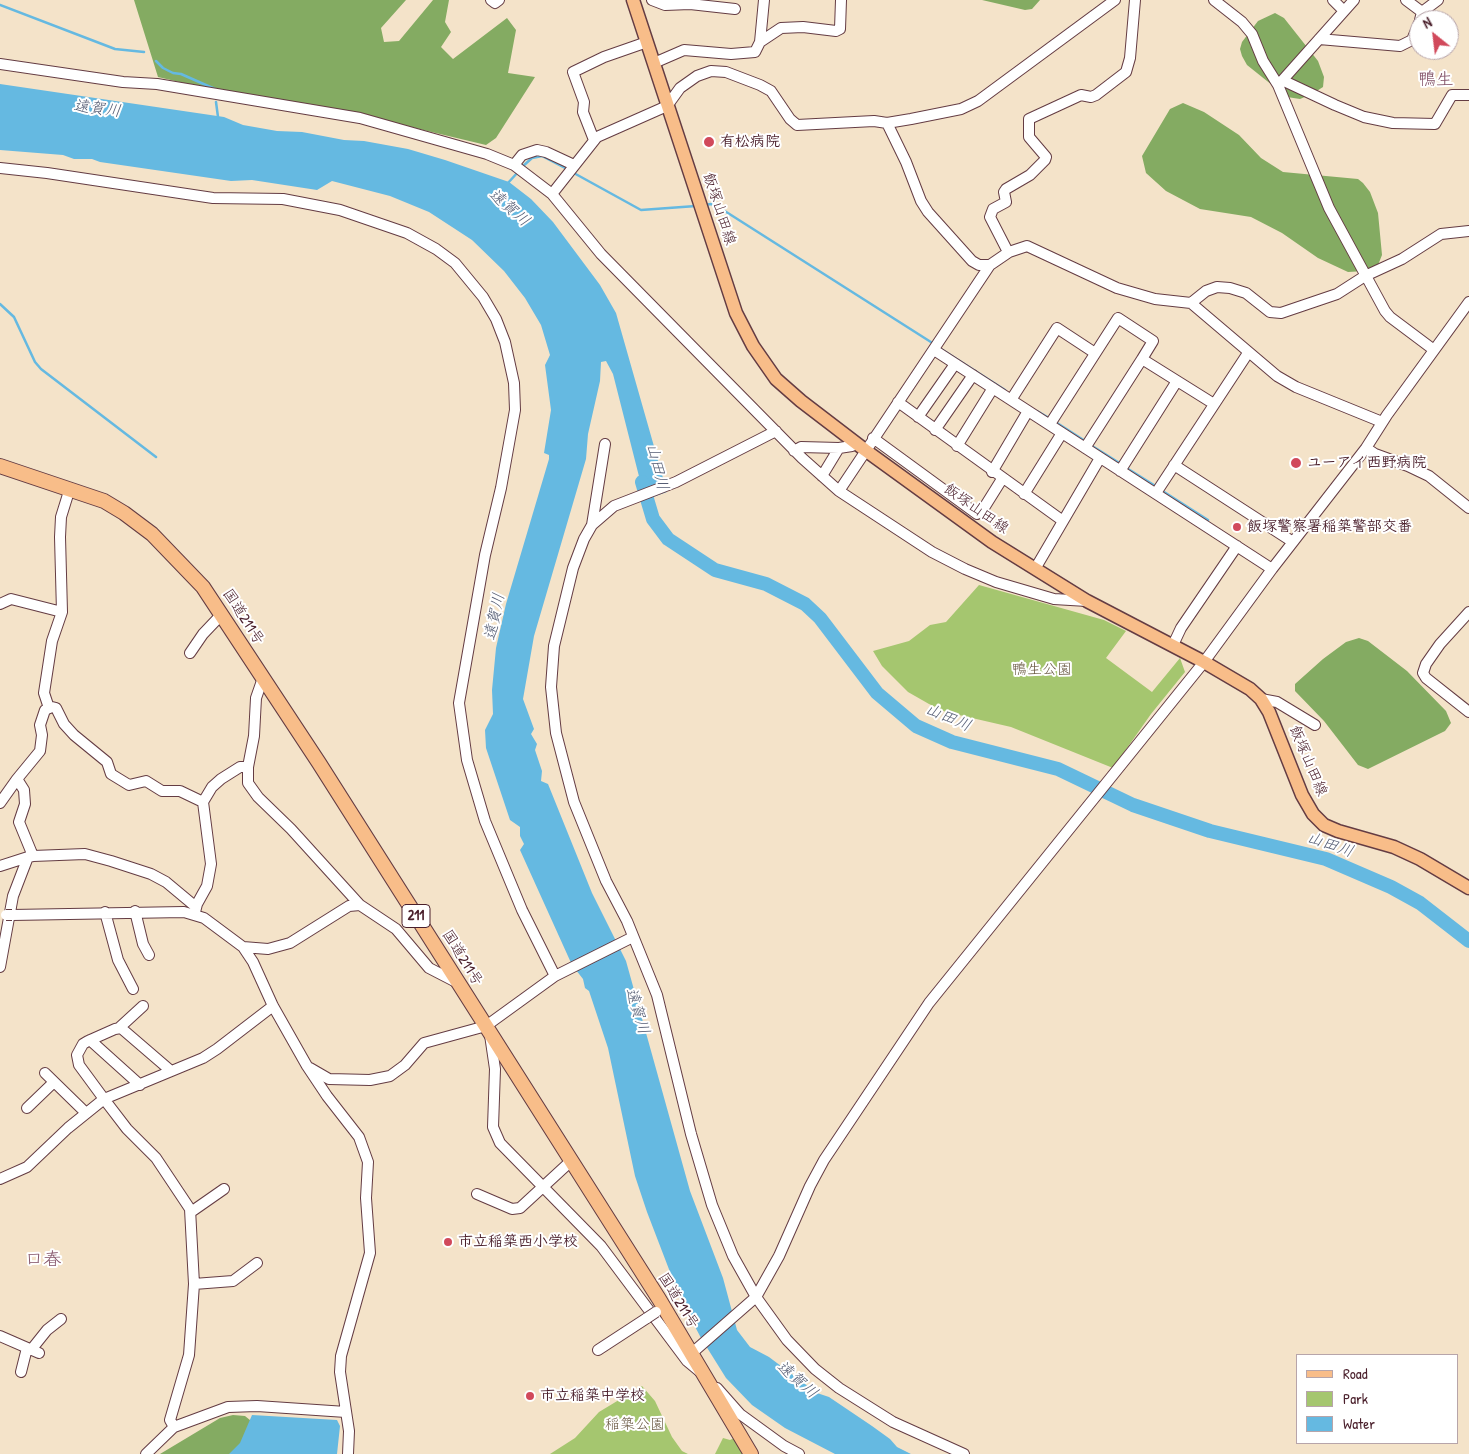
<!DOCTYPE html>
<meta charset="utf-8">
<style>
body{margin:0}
#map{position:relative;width:1469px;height:1454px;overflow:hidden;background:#f4e3c9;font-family:"Patrick Hand",sans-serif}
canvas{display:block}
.legend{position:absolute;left:1296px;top:1354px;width:162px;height:90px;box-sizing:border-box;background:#fff;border:1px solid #b7a5aa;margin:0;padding:6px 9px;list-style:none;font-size:15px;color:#4a1f2b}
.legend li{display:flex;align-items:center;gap:10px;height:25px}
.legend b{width:25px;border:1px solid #b7a5aa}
.north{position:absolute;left:1409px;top:10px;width:50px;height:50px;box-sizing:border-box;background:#fff;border:1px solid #b7a5aa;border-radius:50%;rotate:331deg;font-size:14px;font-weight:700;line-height:20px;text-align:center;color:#4a1f2b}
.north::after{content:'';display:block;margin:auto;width:18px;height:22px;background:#d1495b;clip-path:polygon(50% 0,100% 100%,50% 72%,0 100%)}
</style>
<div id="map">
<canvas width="1469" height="1454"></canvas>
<ul class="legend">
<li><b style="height:6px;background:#f8bd89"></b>Road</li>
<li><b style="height:14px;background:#a5c66f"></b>Park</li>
<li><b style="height:14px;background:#65b9e1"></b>Water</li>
</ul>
<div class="north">N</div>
</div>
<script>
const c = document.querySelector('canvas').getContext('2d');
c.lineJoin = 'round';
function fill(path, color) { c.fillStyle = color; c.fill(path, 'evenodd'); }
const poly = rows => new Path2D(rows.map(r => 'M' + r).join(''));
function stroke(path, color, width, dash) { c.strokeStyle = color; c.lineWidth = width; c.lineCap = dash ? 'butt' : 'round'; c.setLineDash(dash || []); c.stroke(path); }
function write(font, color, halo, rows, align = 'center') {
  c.font = font + ' "Patrick Hand","Klee One",sans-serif'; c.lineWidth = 4; c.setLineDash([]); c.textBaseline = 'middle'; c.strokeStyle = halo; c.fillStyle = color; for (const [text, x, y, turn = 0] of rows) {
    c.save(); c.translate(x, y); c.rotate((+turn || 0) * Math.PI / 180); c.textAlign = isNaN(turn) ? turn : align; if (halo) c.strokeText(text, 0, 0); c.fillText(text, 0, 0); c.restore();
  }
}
fill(poly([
 [979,585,1104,620,1126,631,1106,658,1152,692,1180,658,1185,672,1151,714,1113,768,1011,727,946,712,929,704,908,692,882,666,873,651,909,641,930,625,946,622],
 [642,1386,655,1401,672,1437,682,1451,688,1454,550,1454,575,1438,599,1412],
 [723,1438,730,1440,734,1438,745,1454,715,1454]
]), '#a5c66f');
fill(poly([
 [134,0,406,0,381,28,384,42,399,41,433,0,449,0,445,22,451,32,441,47,453,59,507,18,516,30,508,73,535,77,496,138,486,145,348,112,209,89,158,77],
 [982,0,1040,0,1032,9,1025,10],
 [1275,13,1284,18,1318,61,1324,77,1323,87,1312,94,1300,99,1287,97,1247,65,1242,56,1240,49,1242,42,1258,21],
 [1183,103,1204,112,1239,135,1261,158,1283,172,1358,179,1363,183,1370,192,1378,213,1382,255,1378,265,1365,271,1348,272,1318,258,1282,233,1251,217,1200,209,1166,191,1146,173,1142,156,1170,109],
 [1359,638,1368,641,1407,671,1446,711,1451,723,1445,731,1368,769,1358,765,1324,721,1295,691,1295,684,1323,659,1346,642],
 [233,1415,245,1416,256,1425,247,1454,160,1454,220,1418]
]), '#84ab62');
fill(poly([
 [0,84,224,117,243,125,277,131,302,132,344,140,364,141,408,149,445,160,509,182,531,199,553,222,600,285,616,313,667,492,645,500,613,374,606,361,601,362,600,381,588,434,586,459,534,636,523,699,534,729,531,734,537,744,535,750,542,771,541,781,548,784,592,893,626,961,690,1191,723,1278,737,1330,750,1347,769,1357,817,1393,829,1397,872,1426,890,1439,897,1447,911,1454,835,1454,785,1428,752,1405,726,1378,701,1338,680,1298,647,1212,635,1176,608,1048,589,991,585,988,583,979,572,965,520,850,524,844,520,836,520,827,510,820,486,748,485,730,493,714,492,690,496,648,506,604,549,459,549,455,544,453,551,410,545,365,550,355,541,325,525,298,504,271,472,240,429,212,390,196,332,181,317,190,252,180,231,181,100,162,92,159,74,159,63,155,0,150],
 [252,1415,337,1420,340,1426,337,1454,229,1454,240,1443]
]), '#65b9e1');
stroke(poly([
 [0,5,115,49,144,52],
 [156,61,163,68,173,73,181,74,215,89],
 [216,102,218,117],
 [522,167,532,158,542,156,567,169],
 [572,172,641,210,696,206],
 [507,184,519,171],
 [704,205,711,204,720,208,934,344],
 [0,304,14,317,35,362,41,369,156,457],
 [938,347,1005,390],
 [1037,411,1049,418],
 [1054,421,1085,441],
 [1089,444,1121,464],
 [1125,467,1157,487],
 [1161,490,1208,520]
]), '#65b9e1', 2.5);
stroke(poly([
 [642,482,653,519,668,539,715,570,766,584,805,604,820,618,877,693,916,726,952,742,1058,769,1133,805,1210,831,1326,859,1391,887,1420,903,1469,941]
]), '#65b9e1', 14);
const minor = poly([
 [491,0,495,3,499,0],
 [652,0,665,5,690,4,735,9],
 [1214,0,1242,22,1252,34,1263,61,1278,85,1329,208,1385,311,1390,317,1434,350],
 [1333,0,1343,10],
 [1406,0,1422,12,1420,20],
 [1422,12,1438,0],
 [1319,39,1400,46,1412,40,1419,23],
 [760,42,781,28,803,27,836,31,840,29,841,0],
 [654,63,684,50,731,54,755,52,760,42,764,0],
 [0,64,123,82,157,84,360,118,487,154,514,165,552,194,601,254,802,458,839,491,932,552,965,569,996,582,1054,599,1087,601],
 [1284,81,1335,105,1364,117,1393,123,1435,124,1452,95,1469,95],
 [1280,83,1354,0],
 [887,123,906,162,921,201,928,212,972,261,979,265,990,265],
 [594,140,583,112,584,102,573,72,604,57,647,42],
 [514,165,522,155,537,150,546,152,574,165],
 [0,168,47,173,213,198,283,199,340,210,407,233,436,249,455,263,483,297,496,319,505,342,514,383,515,410,501,488,485,555,459,703,467,760,485,821,522,910,555,976],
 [552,194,597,137,667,106,680,88,697,76,711,71,726,72,760,85,771,91,790,119,797,125,874,121,887,123,911,119,961,109,978,101,1115,0],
 [1008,252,990,217,993,209,1006,202,1004,192,1006,189,1030,175,1045,160,1046,157,1029,137,1029,119,1081,95,1091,97,1096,95,1126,72,1130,58,1135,0],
 [1191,303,1206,291,1217,287,1230,288,1246,293,1270,312,1281,313,1337,294,1365,276,1402,259,1441,234,1469,231],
 [934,350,1272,569],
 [1011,400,1057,328,1095,353],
 [898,402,1063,521],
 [918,417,955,364],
 [1050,424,1118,318,1153,341,1142,359,1214,404],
 [935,430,973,375],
 [776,431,676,482,614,506,592,525,584,539,573,568,554,646,551,687,556,733,574,802,606,881,627,921,657,995,691,1134,712,1205,733,1256,756,1297,787,1340,815,1369,839,1388,893,1422,964,1454],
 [873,438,977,514,982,511,1002,479],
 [957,446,993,388],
 [1085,448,1142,359],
 [1366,448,1375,454,1408,466,1429,476,1469,508],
 [794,451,801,447,839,448,852,446,856,443],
 [1174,465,1293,542],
 [1120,471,1177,381],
 [992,472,1028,411],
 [822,476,839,448],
 [839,491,990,265,1009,252,1027,246,1117,288,1155,299,1191,303,1277,376,1296,387,1382,422],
 [1156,493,1248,353],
 [1024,494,1062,433],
 [592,525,605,444],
 [1035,569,1100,458],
 [0,604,11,599,62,612],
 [1469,612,1440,644,1426,664,1423,673,1426,678,1469,712],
 [1173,645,1181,628,1237,546],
 [190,653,203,634,222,614],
 [263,678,256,698,254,736,248,767,248,783,258,797,291,829,360,905],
 [1261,699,1277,702,1315,725],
 [49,708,44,693,52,641,62,612,60,537,61,517,70,488],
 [0,803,17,779],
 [33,856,85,854,111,861,151,874,166,882,196,907],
 [0,866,28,857],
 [135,911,143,944,149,955],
 [105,912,118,960,133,989],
 [195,912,197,904,207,886,211,864,203,802,212,787,221,779,240,767,248,767],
 [12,915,184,912,204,918,243,947,268,949,290,943,349,906,360,905,396,929,429,968,458,983],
 [243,947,253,962,273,1006,307,1066,327,1096,359,1137,368,1162,366,1198,370,1253,341,1356,340,1372,349,1431,348,1454],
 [0,967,13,896,28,857,33,856,19,822,25,804,24,790,17,779,40,751,42,735,40,725,45,710,52,707,56,708,64,724,74,735,107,762,111,774,129,785,146,781,162,791,180,791,203,802],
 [119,1028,143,1006],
 [490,1035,495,1069,493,1127,500,1143,601,1246,687,1361,699,1371],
 [90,1040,140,1085],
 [310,1068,329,1079,370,1080,390,1076,405,1065,424,1043,486,1026,555,976,633,937],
 [171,1071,121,1028,115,1029,88,1041,83,1044,77,1055,79,1065,104,1099,127,1129,156,1158,190,1209,194,1284,189,1355,170,1420,174,1427],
 [45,1073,86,1113],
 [27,1108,54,1082],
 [0,1179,27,1167,68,1128,104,1099,203,1058,217,1049,273,1006],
 [477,1194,512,1209,520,1208,571,1161],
 [191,1212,224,1189],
 [194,1284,233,1281,257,1263],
 [0,1336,39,1353],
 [31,1350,47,1330,61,1319],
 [598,1350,647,1318],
 [692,1353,756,1297,779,1256,810,1186,824,1160,929,1003,1204,662,1272,569,1366,448,1387,415,1469,302],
 [21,1372,27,1348],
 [717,1388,740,1414,784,1446,799,1454],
 [146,1454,174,1427,228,1407,257,1406,346,1412]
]);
const major = poly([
 [633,0,736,313,753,346,776,379,801,401,865,450,992,542,1087,601,1204,662,1250,689,1261,699,1269,712,1302,795,1313,814,1324,825,1338,831,1394,847,1420,859,1469,888]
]);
const highway = poly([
 [0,466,104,501,124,513,152,534,203,587,319,763,659,1299,751,1454]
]);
stroke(minor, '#643c43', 12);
stroke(major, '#643c43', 15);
stroke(highway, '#643c43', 16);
stroke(minor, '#fff', 10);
stroke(major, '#f8bd89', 12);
stroke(highway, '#f8bd89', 14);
const minorBridge = poly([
 [6,915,12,915],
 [647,1318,656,1312]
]);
stroke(minorBridge, '#643c43', 12, []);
stroke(minorBridge, '#fff', 10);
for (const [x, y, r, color] of [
 [709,142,6,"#d1495b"],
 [1296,463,6,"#d1495b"],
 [1237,527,5,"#d1495b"],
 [448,1242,5,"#d1495b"],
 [530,1396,5,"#d1495b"]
]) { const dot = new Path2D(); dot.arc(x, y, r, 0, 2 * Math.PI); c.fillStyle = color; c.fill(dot); stroke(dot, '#fff', 2); }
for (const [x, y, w] of [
 [416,916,28]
]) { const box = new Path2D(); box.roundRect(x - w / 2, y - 11.5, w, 23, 4); c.fillStyle = '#fff'; c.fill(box); stroke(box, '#4a1f2b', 1); }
write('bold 14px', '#4a1f2b', null, [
 ["211",416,916]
]);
write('bold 15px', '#4a1f2b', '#fff', [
 ["有松病院",720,142],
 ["ユーアイ西野病院",1307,463],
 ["飯塚警察署稲築警部交番",1247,527],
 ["市立稲築西小学校",458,1242],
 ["市立稲築中学校",540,1396]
], 'left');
write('15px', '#4a1f2b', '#fff', [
 ["飯塚山田線",719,209,72],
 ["飯塚山田線",976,509,35],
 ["国道211号",243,617,57],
 ["飯塚山田線",1308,761,67],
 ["国道211号",462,958,58],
 ["国道211号",678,1301,58]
]);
write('15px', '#6a5943', '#fff', [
 ["鴨生公園",1042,670],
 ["稲築公園",635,1425]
]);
write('italic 16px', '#555d74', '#fff', [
 ["遠賀川",97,109,7],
 ["遠賀川",509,208,41],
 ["山田川",657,467,76],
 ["遠賀川",495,617,-78],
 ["山田川",948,718,23],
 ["山田川",1330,845,19],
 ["遠賀川",637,1011,73],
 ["遠賀川",797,1380,41]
]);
write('18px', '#825167', '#fff', [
 ["鴨生",1436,80],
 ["口春",43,1260]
]);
</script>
